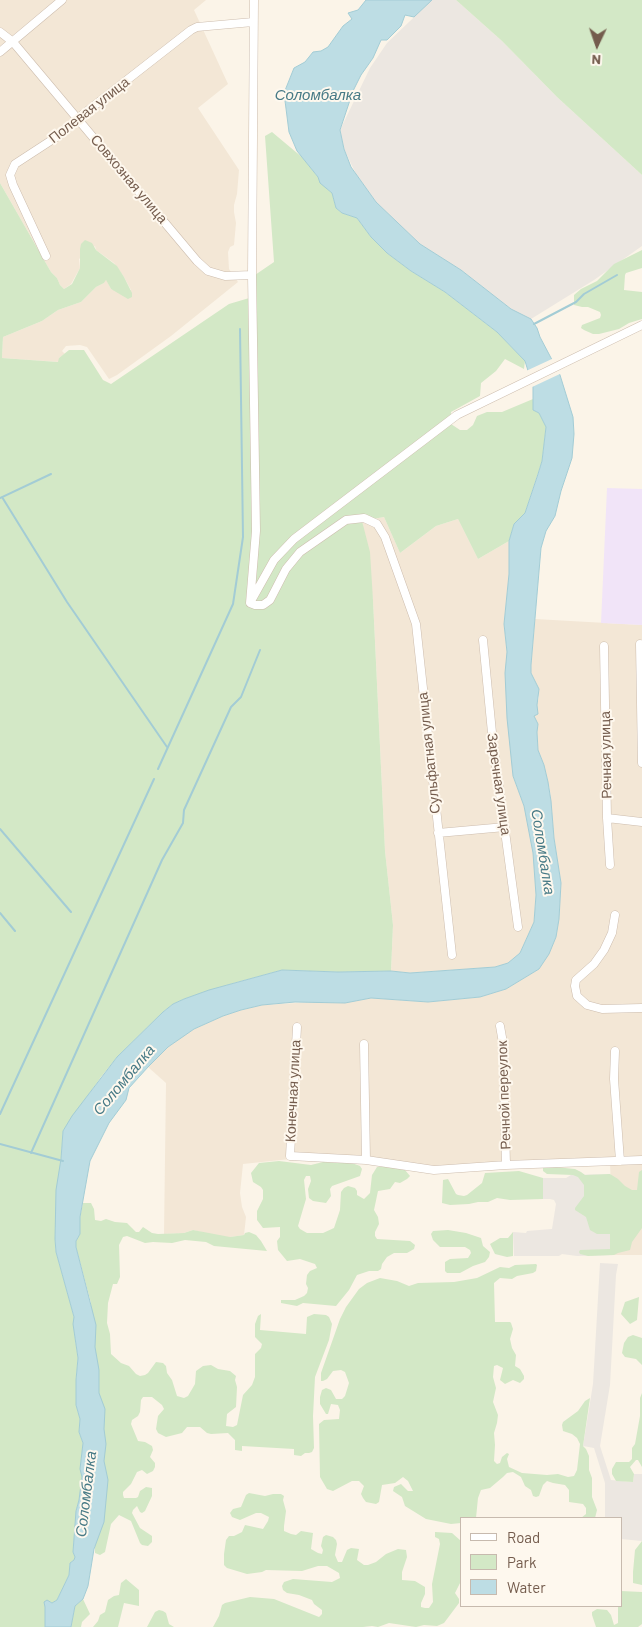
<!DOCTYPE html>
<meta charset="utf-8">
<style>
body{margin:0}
#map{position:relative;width:642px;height:1627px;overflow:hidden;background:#fbf4e8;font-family:Barlow,sans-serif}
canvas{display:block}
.legend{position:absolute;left:460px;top:1517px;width:162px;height:90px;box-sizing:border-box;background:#fef8ee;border:1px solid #c7baae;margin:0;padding:6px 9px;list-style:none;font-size:15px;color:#745c4d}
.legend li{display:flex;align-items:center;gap:10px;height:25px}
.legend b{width:25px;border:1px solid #c7baae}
.north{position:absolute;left:572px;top:20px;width:50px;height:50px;-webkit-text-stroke:4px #fef8ee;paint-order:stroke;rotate:183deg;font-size:14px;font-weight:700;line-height:20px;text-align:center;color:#745c4d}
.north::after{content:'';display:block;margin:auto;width:18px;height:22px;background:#745c4d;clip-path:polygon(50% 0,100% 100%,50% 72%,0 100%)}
</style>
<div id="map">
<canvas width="642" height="1627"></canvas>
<ul class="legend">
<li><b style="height:6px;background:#fff"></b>Road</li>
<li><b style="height:14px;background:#d3e8c6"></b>Park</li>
<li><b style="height:14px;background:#bddde4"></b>Water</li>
</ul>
<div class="north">N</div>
</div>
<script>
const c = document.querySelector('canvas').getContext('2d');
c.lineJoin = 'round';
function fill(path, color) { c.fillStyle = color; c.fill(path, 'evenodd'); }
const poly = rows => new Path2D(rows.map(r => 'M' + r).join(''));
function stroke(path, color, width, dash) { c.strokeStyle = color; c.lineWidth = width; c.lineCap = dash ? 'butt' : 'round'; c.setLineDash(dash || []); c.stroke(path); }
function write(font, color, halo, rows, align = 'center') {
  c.font = font + ' Barlow,sans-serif'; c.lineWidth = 4; c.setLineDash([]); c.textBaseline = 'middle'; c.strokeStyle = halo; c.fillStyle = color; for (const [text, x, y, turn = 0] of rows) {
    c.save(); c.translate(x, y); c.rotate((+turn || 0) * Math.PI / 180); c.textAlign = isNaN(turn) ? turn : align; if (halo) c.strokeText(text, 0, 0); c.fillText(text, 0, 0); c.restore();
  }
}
fill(poly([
 [0,0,206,0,194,10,228,84,198,108,239,170,237,194,234,205,234,212,236,223,234,245,230,247,228,252,229,269,238,282,171,336,117,375,109,379,87,347,80,345,66,346,62,351,65,354,59,358,59,362,2,358,3,337,42,321,58,310,81,302,96,287,104,283,106,279,111,289,116,291,131,290,124,277,114,263,96,250,95,246,79,259,80,268,71,284,64,289,60,285,57,278,51,272,0,183],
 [384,517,400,553,436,526,458,519,478,559,509,541,509,574,504,624,507,652,513,776,524,806,528,824,533,853,536,895,534,922,520,953,508,963,495,967,410,973,391,971,393,925,385,851,373,600,362,521],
 [535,619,642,625,642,1255,614,1255,610,1164,505,1168,444,1173,365,1163,290,1159,243,1164,240,1193,242,1207,246,1217,244,1235,230,1237,221,1237,193,1230,184,1233,164,1234,166,1083,148,1067,168,1047,184,1035,194,1029,223,1016,241,1010,262,1005,314,1002,345,1003,371,998,428,1002,480,997,506,989,539,969,549,953,556,937,559,919,561,883,554,838,550,791,544,765,538,750,537,732,538,724,534,716,538,714,537,705,539,697,539,689,531,673,531,665]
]), '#f3e7d6');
fill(poly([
 [432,0,456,0,502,41,557,97,642,175,642,246,594,280,531,319,511,309,461,270,420,244,376,202,356,174,344,149,340,130,370,68,387,43],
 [610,1174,614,1255,577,1256,562,1254,559,1256,514,1256,513,1232,526,1233,527,1231,552,1229,556,1204,554,1200,550,1199,543,1199,543,1178,566,1178,571,1175],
 [600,1263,618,1264,616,1275,610,1385,600,1446,611,1480,633,1482,634,1474,642,1474,642,1541,621,1539,621,1518,605,1518,605,1483,594,1448,583,1446,593,1384]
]), '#ece7e1');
fill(poly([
 [607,488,642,489,642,625,601,623]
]), '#f1e4f8');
fill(poly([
 [456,0,642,0,642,175,557,97,502,41],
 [272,132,303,158,318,177,321,183,332,193,336,208,342,213,357,218,371,237,387,253,411,271,445,292,497,332,525,361,524,369,505,359,496,371,481,383,480,396,451,412,451,424,460,430,467,430,473,425,477,416,487,412,502,412,533,399,533,410,539,413,546,427,542,461,525,513,514,524,509,541,478,559,458,519,436,526,400,553,384,517,362,521,370,552,373,600,385,851,393,925,391,971,338,972,282,970,234,983,184,999,173,1004,163,1012,117,1057,101,1077,63,1131,55,1239,56,1252,74,1317,75,1338,78,1358,76,1380,76,1405,80,1419,79,1432,83,1443,80,1469,82,1474,82,1479,79,1500,76,1511,76,1527,74,1540,73,1552,75,1557,74,1560,70,1563,69,1575,57,1600,52,1603,49,1601,44,1604,46,1607,45,1627,0,1627,0,183,51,272,57,278,60,285,64,289,72,284,80,268,80,249,81,244,85,240,92,243,96,250,117,266,124,277,132,293,132,297,128,299,111,289,106,280,104,283,96,287,81,302,58,310,42,321,3,337,2,358,58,362,59,358,69,350,84,350,103,380,111,384,229,304,256,296,255,275,274,262,265,136],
 [642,250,642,268,626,273,625,275,624,290,642,292,642,319,629,323,619,329,599,334,593,334,584,330,581,328,582,325,600,318,601,315,600,312,588,307,582,307,574,305,574,295,581,289,597,281,614,264],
 [279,1161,311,1165,323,1162,352,1163,360,1166,362,1169,360,1176,332,1186,330,1189,331,1196,326,1203,313,1201,309,1198,308,1189,311,1181,310,1176,306,1176,304,1180,306,1199,298,1226,300,1229,307,1233,323,1233,334,1228,340,1210,341,1192,344,1188,348,1186,355,1188,357,1191,357,1195,364,1199,370,1193,372,1175,377,1167,385,1166,405,1170,410,1176,407,1179,400,1183,395,1182,390,1189,378,1191,374,1210,378,1217,379,1224,375,1232,375,1236,377,1239,410,1241,415,1245,414,1249,407,1253,394,1253,387,1257,382,1264,381,1269,378,1271,369,1271,357,1275,349,1290,336,1306,303,1303,297,1306,281,1303,281,1300,295,1300,304,1296,307,1293,308,1288,306,1284,307,1275,310,1271,317,1268,315,1264,300,1259,287,1261,278,1250,277,1241,280,1237,280,1227,263,1228,257,1220,257,1211,263,1199,263,1190,261,1187,253,1182,251,1173,259,1163],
 [555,1167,575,1169,581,1172,585,1175,610,1174,618,1179,625,1186,632,1190,637,1190,639,1172,642,1170,642,1228,632,1242,630,1250,618,1253,614,1255,588,1256,580,1254,579,1252,580,1250,610,1249,610,1234,597,1234,590,1230,586,1217,575,1210,575,1208,584,1196,584,1185,578,1177,573,1175,547,1174,543,1171,543,1168],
 [519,1171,543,1178,543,1199,510,1200,497,1198,488,1202,478,1202,469,1204,450,1205,442,1203,443,1180,448,1179,456,1194,458,1195,464,1196,467,1195,482,1183,485,1173],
 [83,1203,91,1203,94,1209,95,1220,101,1221,106,1219,115,1222,127,1223,136,1232,139,1232,143,1227,152,1233,158,1234,184,1233,193,1230,230,1237,244,1235,245,1233,249,1232,256,1235,261,1241,267,1251,214,1246,206,1242,185,1240,172,1243,153,1242,145,1243,127,1236,123,1237,119,1245,120,1277,117,1284,113,1284,108,1303,107,1323,110,1334,111,1354,121,1363,129,1366,136,1374,140,1376,145,1375,148,1373,156,1362,163,1363,166,1366,167,1373,172,1380,177,1396,184,1398,188,1396,195,1384,196,1371,203,1366,211,1365,218,1369,230,1371,236,1376,235,1380,237,1387,236,1407,227,1414,226,1426,233,1427,237,1425,243,1395,252,1385,255,1377,255,1354,261,1348,262,1344,255,1337,255,1324,258,1316,261,1314,260,1330,306,1334,307,1317,314,1314,326,1315,329,1317,332,1324,329,1340,315,1377,313,1416,314,1448,312,1452,309,1453,305,1453,301,1456,294,1455,294,1449,242,1446,242,1451,235,1450,235,1440,228,1433,211,1434,207,1433,200,1427,187,1427,182,1433,166,1437,158,1433,156,1429,158,1416,164,1409,162,1405,152,1397,143,1397,141,1400,140,1412,138,1416,132,1420,131,1424,138,1441,145,1442,152,1446,153,1450,150,1457,155,1463,155,1467,153,1471,147,1474,142,1470,137,1472,131,1484,123,1492,123,1495,124,1498,136,1498,138,1497,140,1491,146,1487,152,1488,152,1496,145,1511,142,1513,140,1512,137,1506,133,1510,132,1513,140,1528,152,1536,152,1542,148,1546,142,1545,140,1543,131,1521,119,1515,111,1524,105,1552,100,1555,95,1553,91,1303,76,1247,76,1241,80,1234,80,1217],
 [448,1230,466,1233,481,1238,483,1246,490,1252,489,1257,485,1262,473,1266,460,1273,447,1273,445,1271,445,1262,450,1259,468,1258,471,1253,470,1250,465,1247,440,1247,433,1240,431,1234,433,1231],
 [513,1232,513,1256,507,1257,495,1254,490,1244,500,1238,508,1238],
 [536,1264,537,1265,536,1271,533,1273,517,1276,512,1279,500,1278,494,1283,495,1322,510,1322,511,1323,513,1329,510,1339,512,1348,516,1355,515,1366,520,1369,524,1376,524,1379,520,1383,513,1380,505,1384,500,1380,503,1368,497,1365,494,1366,493,1377,496,1388,493,1402,498,1415,497,1423,494,1433,495,1445,494,1461,497,1464,500,1463,502,1457,507,1453,509,1454,507,1459,509,1467,522,1473,547,1475,558,1474,568,1477,574,1476,577,1470,580,1444,577,1438,572,1434,563,1431,562,1425,563,1422,578,1411,585,1401,590,1398,583,1446,586,1449,589,1456,589,1470,592,1478,592,1497,597,1510,595,1518,581,1518,586,1514,586,1508,583,1504,569,1502,569,1490,565,1485,553,1483,547,1481,543,1485,539,1496,536,1497,533,1496,531,1490,525,1486,521,1477,513,1472,507,1473,503,1477,490,1488,481,1490,478,1498,476,1518,461,1518,461,1523,451,1524,426,1519,405,1506,402,1497,393,1491,394,1487,401,1484,408,1491,413,1491,408,1481,403,1477,395,1483,382,1485,379,1502,376,1504,366,1502,363,1498,361,1494,364,1486,359,1481,352,1481,333,1491,327,1489,320,1477,319,1424,324,1420,339,1419,340,1410,338,1405,331,1404,328,1414,326,1414,320,1404,320,1397,322,1390,326,1388,331,1390,336,1399,342,1399,345,1396,349,1383,345,1372,341,1370,333,1371,327,1379,323,1381,321,1381,321,1373,340,1319,346,1307,359,1289,367,1283,380,1278,397,1281,409,1286,418,1283,454,1282,477,1278,500,1267,509,1268,515,1265],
 [639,1297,637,1320,630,1324,621,1314,625,1302],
 [633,1335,642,1338,642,1365,636,1359,625,1357,622,1353,624,1343,628,1337],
 [642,1393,642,1467,638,1460,636,1460,630,1467,634,1474,633,1482,616,1481,612,1474,612,1469,616,1462,629,1462,632,1459,632,1448,635,1444,640,1416,640,1398],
 [249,1493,265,1496,273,1494,281,1494,284,1496,283,1500,286,1511,284,1526,284,1531,291,1534,296,1535,301,1531,313,1533,311,1549,318,1553,322,1554,323,1550,321,1546,323,1537,326,1535,333,1537,336,1540,337,1544,335,1555,338,1562,342,1562,347,1550,351,1548,359,1549,357,1560,364,1565,368,1565,376,1562,386,1554,398,1549,406,1550,407,1557,402,1572,402,1580,415,1581,425,1587,425,1594,421,1603,421,1607,425,1608,429,1608,433,1602,432,1584,440,1544,439,1539,435,1537,435,1532,452,1533,461,1541,461,1581,455,1593,459,1599,459,1603,444,1623,437,1626,424,1625,416,1627,389,1623,378,1627,372,1626,363,1627,213,1627,219,1616,222,1605,225,1603,250,1597,274,1599,319,1617,322,1614,322,1610,314,1604,312,1600,299,1595,287,1593,283,1590,282,1586,284,1582,293,1579,332,1582,340,1578,339,1573,327,1566,318,1566,302,1571,266,1570,262,1572,247,1574,227,1568,224,1565,224,1554,226,1540,229,1536,234,1536,242,1532,245,1525,263,1529,268,1521,269,1517,261,1513,256,1513,240,1520,232,1517,230,1513,233,1509,241,1507,246,1495],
 [642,1541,642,1585,633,1583,633,1572,635,1550],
 [126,1579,139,1590,139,1606,124,1603,118,1627,93,1627,98,1621,100,1615,105,1612,108,1600,114,1596,119,1595,121,1583],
 [621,1591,642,1592,642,1624,638,1627,596,1627,592,1615,592,1612,597,1609,607,1610,611,1615,614,1625,618,1623,618,1606,621,1606],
 [83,1599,90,1614,82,1622,81,1627,71,1627,75,1606],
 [159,1610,163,1611,166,1613,169,1624,174,1627,147,1627,155,1612]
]), '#d3e8c6');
const water = poly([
 [366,0,432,0,414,17,405,15,401,26,387,40,381,40,373,58,361,75,353,91,340,130,344,149,351,167,376,202,420,244,461,270,511,309,531,319,537,328,540,337,560,375,573,417,574,434,572,458,561,491,555,516,546,531,541,548,531,665,531,673,539,689,537,705,538,714,534,716,538,724,537,732,538,750,544,765,548,782,551,801,554,838,561,883,559,919,556,937,549,954,539,969,506,989,480,997,428,1002,371,998,345,1003,295,1002,262,1005,241,1010,223,1016,194,1029,168,1047,148,1067,129,1088,126,1100,109,1123,90,1161,80,1217,80,1234,76,1241,76,1247,96,1325,95,1347,99,1370,99,1393,105,1409,104,1429,106,1444,104,1461,108,1480,104,1522,94,1549,88,1586,83,1599,75,1606,71,1627,45,1627,45,1607,44,1602,47,1600,52,1603,57,1600,69,1575,70,1563,74,1560,75,1557,73,1552,76,1511,79,1500,82,1477,80,1469,83,1443,79,1432,80,1419,76,1405,76,1380,78,1358,73,1324,74,1317,56,1252,55,1239,56,1190,61,1159,63,1131,72,1116,117,1057,163,1012,173,1004,184,999,209,990,282,970,338,972,391,971,410,973,495,967,508,963,520,953,534,922,536,895,533,853,524,806,513,776,507,718,505,673,507,652,504,624,509,574,509,541,514,524,525,513,538,474,542,461,546,427,539,413,533,410,533,387,525,361,497,332,445,292,411,271,387,253,371,237,357,218,342,213,336,208,332,193,320,183,318,177,297,151,289,132,284,93,294,68,305,62,313,52,321,51,328,47,343,26,352,19,348,13,358,10,366,0]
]);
fill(water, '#bddde4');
stroke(water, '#a3ccd5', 1);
fill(poly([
 [554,358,562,373,530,388,526,371]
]), '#fbf4e8');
stroke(poly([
 [534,324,576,302,584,294,617,275],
 [2,497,67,602,167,747],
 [0,498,51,474],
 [158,769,233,604,243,537,240,329],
 [0,829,71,912],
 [0,913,15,931],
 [0,1114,154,779],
 [0,1144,63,1161],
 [31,1153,162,860,183,823,184,810,231,707,241,697,260,650]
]), '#a3ccd5', 2);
const street = poly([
 [254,0,252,275,256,531,250,603,255,605,263,605,270,600,286,569,300,552,346,520,364,518,377,524,385,537,416,624,452,955],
 [0,32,13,42,197,261,208,271,225,276,252,275],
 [0,52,62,0],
 [46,256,13,185,10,175,15,164,61,134,77,119,191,30,197,27,253,22],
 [251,601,274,560,294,539,457,415,642,325],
 [483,640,493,743,518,927],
 [640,644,642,763],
 [604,646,607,818,610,865],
 [607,818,642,822],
 [438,833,505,827],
 [615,915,612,933,604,950,594,964,576,980,575,986,577,996,587,1005,602,1009,642,1008],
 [500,1026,503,1043,506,1165],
 [297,1027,290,1156,366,1160,434,1170,506,1165,642,1160],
 [364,1044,366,1160],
 [615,1051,614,1079,620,1161]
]);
stroke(street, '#cdbdae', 9);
stroke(street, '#fff', 8);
write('14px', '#745c4d', '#fef8ee', [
 ["Полевая улица",89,110,-38],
 ["Совхозная улица",129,179,50],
 ["Сульфатная улица",429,753,-96],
 ["Речная улица",606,755,-91],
 ["Заречная улица",499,784,82],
 ["Конечная улица",293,1091,-87],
 ["Речной переулок",504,1095,-92]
]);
write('italic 15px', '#477a86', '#fef8ee', [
 ["Соломбалка",318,95],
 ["Соломбалка",543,852,81],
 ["Соломбалка",124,1080,-50],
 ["Соломбалка",86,1494,-83]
]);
</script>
